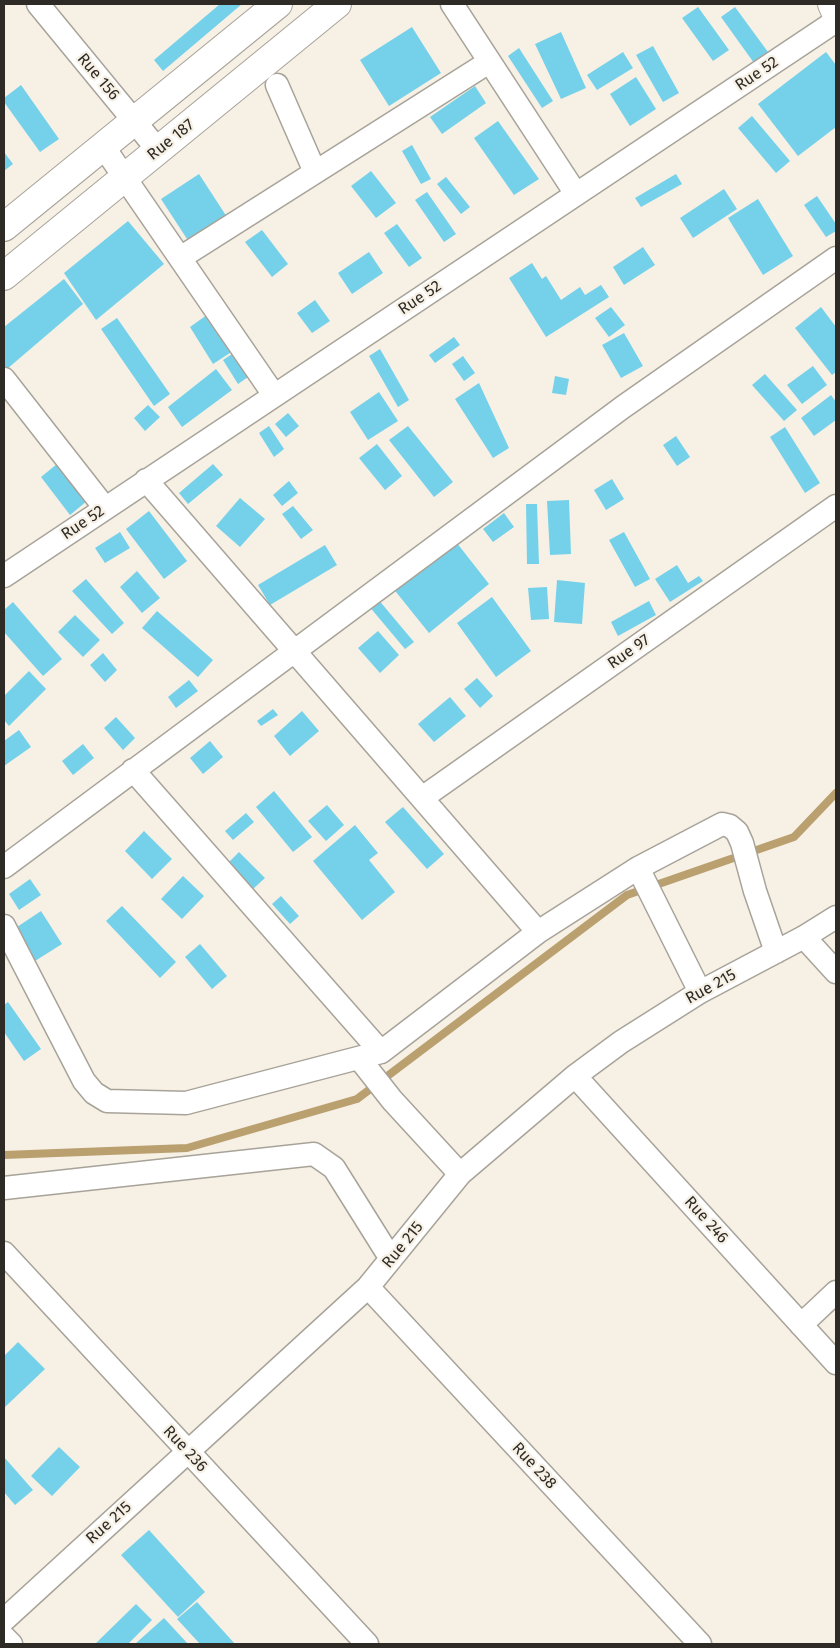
<!DOCTYPE html>
<style>
body{margin:0}
#map{position:relative;width:840px;height:1648px;overflow:hidden;background:#f6f0e5;font-family:"Fira Sans",sans-serif}
canvas{display:block}
.frame{position:absolute;inset:0;border:5px solid #2e2b27;pointer-events:none}
</style>
<div id="map">
<canvas width="840" height="1648"></canvas>
<div class="frame"></div>
</div>
<script>
const c = document.querySelector('canvas').getContext('2d');
c.lineJoin = 'round';
const poly = rows => new Path2D(rows.map(r => 'M' + r).join(''));
function stroke(path, color, width, dash) { c.strokeStyle = color; c.lineWidth = width; c.lineCap = dash ? 'butt' : 'round'; c.setLineDash(dash || []); c.stroke(path); }
function fill(path, color) { c.fillStyle = color; c.fill(path, 'evenodd'); }
function write(font, color, halo, rows, align = 'center') {
  c.font = font + ' "Fira Sans",sans-serif'; c.lineWidth = 4.5; c.setLineDash([]); c.textBaseline = 'middle'; c.strokeStyle = halo; c.fillStyle = color; for (const [text, x, y, turn = 0] of rows) {
    c.save(); c.translate(x, y); c.rotate((+turn || 0) * Math.PI / 180); c.textAlign = isNaN(turn) ? turn : align; if (halo) c.strokeText(text, 0, 0); c.fillText(text, 0, 0); c.restore();
  }
}
stroke(poly([
 [4,1155,187,1148,357,1099,627,895,794,837,836,793]
]), '#ba9f6f', 8);
fill(poly([
 [220,4,242,4,163,71,154,60],
 [698,7,729,50,713,61,682,18],
 [735,7,768,52,754,63,721,17],
 [412,27,441,73,389,106,360,60],
 [561,32,586,88,561,99,535,44],
 [653,46,679,93,663,102,636,55],
 [519,48,553,101,542,108,508,56],
 [623,52,633,68,597,90,587,75],
 [826,52,836,65,836,127,798,156,758,104],
 [636,77,656,109,630,126,610,94],
 [21,85,59,139,40,152,4,102,4,98],
 [475,86,486,103,442,134,430,117],
 [752,116,790,161,776,173,738,128],
 [498,121,539,179,514,195,474,138],
 [412,145,431,179,421,184,402,151],
 [4,152,13,164,4,171],
 [371,171,396,203,376,218,351,186],
 [199,174,227,217,189,242,161,199],
 [676,174,682,184,641,207,635,198],
 [446,177,470,207,461,214,437,184],
 [724,189,737,209,693,238,680,218],
 [427,192,456,234,444,242,415,200],
 [817,196,836,224,836,231,826,237,804,205],
 [758,199,793,256,763,275,728,218],
 [128,221,164,264,96,320,64,273],
 [397,224,422,258,409,267,384,233],
 [262,230,288,264,272,277,245,242],
 [643,247,655,265,624,285,613,267],
 [369,252,383,273,352,294,338,273],
 [532,263,542,279,546,276,561,300,580,287,585,295,601,285,609,297,546,337,509,278],
 [64,279,83,304,7,369,4,365,4,327],
 [315,300,330,321,312,333,297,313],
 [611,307,625,325,609,337,595,318],
 [821,307,836,327,836,372,832,375,795,328],
 [211,312,236,349,213,364,190,327],
 [117,318,170,394,154,406,101,329],
 [624,333,643,366,621,378,602,345],
 [454,337,460,345,435,363,429,355],
 [380,349,409,400,398,407,369,356],
 [235,352,251,375,238,384,223,360],
 [463,356,475,373,464,381,452,364],
 [813,366,827,385,802,404,787,385],
 [216,369,232,390,182,427,168,407],
 [765,374,797,410,784,421,752,385],
 [555,376,569,379,566,395,552,393],
 [479,383,509,448,493,458,455,399],
 [379,392,398,421,368,440,350,412],
 [831,395,836,402,836,420,814,436,801,418],
 [148,405,160,417,145,431,134,418],
 [288,413,299,426,286,437,275,424],
 [269,426,284,449,274,457,259,433],
 [408,426,453,482,434,497,389,440],
 [785,427,820,483,805,493,770,437],
 [676,436,690,457,677,466,663,445],
 [377,444,402,476,385,490,359,458],
 [57,464,87,501,70,515,41,477],
 [213,464,223,475,188,504,179,493],
 [612,479,624,499,606,510,594,490],
 [289,481,298,493,282,506,273,495],
 [240,498,265,519,240,547,216,526],
 [569,500,571,554,550,555,547,501],
 [526,504,537,504,539,564,527,564],
 [293,506,313,530,301,539,282,514],
 [149,511,187,561,164,579,126,529],
 [504,513,514,527,493,542,483,529],
 [120,532,130,548,105,563,95,548],
 [624,532,650,579,635,587,609,540],
 [453,538,489,584,429,633,392,587],
 [325,545,337,565,270,605,258,585],
 [677,565,688,583,699,576,703,581,670,602,655,579],
 [137,571,160,598,142,613,120,587],
 [86,579,124,623,112,634,72,591],
 [557,580,585,583,582,624,554,622],
 [547,587,549,619,531,620,528,588],
 [492,597,531,651,496,677,457,623],
 [377,598,414,642,405,649,368,605],
 [649,601,656,615,618,636,611,622],
 [13,602,62,659,43,676,4,632,4,610],
 [157,611,213,660,198,677,142,628],
 [75,615,100,640,83,657,58,632],
 [378,631,399,655,380,673,358,648],
 [103,653,117,670,105,682,90,665],
 [29,671,46,689,9,726,4,720,4,696],
 [477,678,493,696,480,708,464,689],
 [189,680,198,691,176,708,168,697],
 [450,697,466,716,434,742,418,724],
 [273,709,278,715,261,726,257,721],
 [302,711,319,731,290,756,274,736],
 [116,717,135,738,123,750,104,728],
 [19,730,31,747,4,766,4,741],
 [210,741,223,757,203,774,190,758],
 [83,744,94,758,73,775,62,761],
 [274,791,312,837,293,852,256,807],
 [327,805,344,825,326,841,308,821],
 [403,807,444,854,427,869,385,822],
 [246,813,254,822,233,840,225,831],
 [355,825,378,853,369,860,395,892,362,920,313,861],
 [144,831,172,859,152,879,125,851],
 [239,852,265,878,253,889,228,863],
 [183,876,204,896,182,919,161,899],
 [30,879,41,895,19,910,9,894],
 [281,896,299,916,290,924,272,904],
 [122,906,176,962,160,978,106,921],
 [41,911,62,944,35,961,14,929],
 [200,944,227,976,212,989,185,957],
 [8,1002,41,1049,24,1061,4,1032,4,1005],
 [18,1342,45,1369,4,1408,4,1356],
 [59,1447,80,1467,52,1496,31,1476],
 [4,1457,33,1490,15,1505,4,1492],
 [149,1530,205,1592,178,1617,121,1555],
 [197,1602,235,1644,200,1644,177,1619],
 [136,1604,152,1620,128,1644,95,1644],
 [164,1618,188,1644,135,1644]
]), '#75d1e9');
const minor = poly([
 [38,4,158,150],
 [452,4,576,194],
 [277,85,315,172],
 [103,146,274,395],
 [180,258,489,62],
 [4,379,105,508],
 [146,480,538,932],
 [4,576,836,21],
 [133,770,381,1052],
 [422,798,836,506],
 [4,867,623,407,836,258],
 [638,868,700,992],
 [4,926,84,1081,94,1093,107,1101,186,1103,381,1052,538,932,638,868,722,824,730,826,737,832,742,843,755,891,776,952],
 [804,937,836,972],
 [359,1058,392,1100,460,1174],
 [575,1076,836,1363],
 [4,1188,314,1154,334,1168,391,1259],
 [4,1253,367,1644],
 [368,1287,700,1644],
 [801,1325,836,1292],
 [4,1620,368,1287,460,1174,575,1076,621,1042,700,992,804,937,836,917],
 [4,1637,11,1644]
]);
const tertiary = poly([
 [4,227,278,4],
 [4,276,337,4]
]);
const secondary = poly([
 [832,4,836,13]
]);
stroke(minor, '#a8a399', 25);
stroke(tertiary, '#a8a399', 30);
stroke(secondary, '#a8a399', 30);
stroke(minor, '#fff', 22);
stroke(tertiary, '#fff', 28);
stroke(secondary, '#fff', 28);
write('16px', '#2e2b27', '#f6f0e5', [
 ["Rue 52",757,74,-34],
 ["Rue 156",98,77,50],
 ["Rue 187",171,140,-39],
 ["Rue 52",420,298,-34],
 ["Rue 52",83,523,-34],
 ["Rue 97",629,652,-35],
 ["Rue 215",711,987,-29],
 ["Rue 246",706,1220,48],
 ["Rue 215",403,1245,-51],
 ["Rue 236",185,1449,47],
 ["Rue 238",534,1466,47],
 ["Rue 215",109,1523,-42]
]);
</script>
